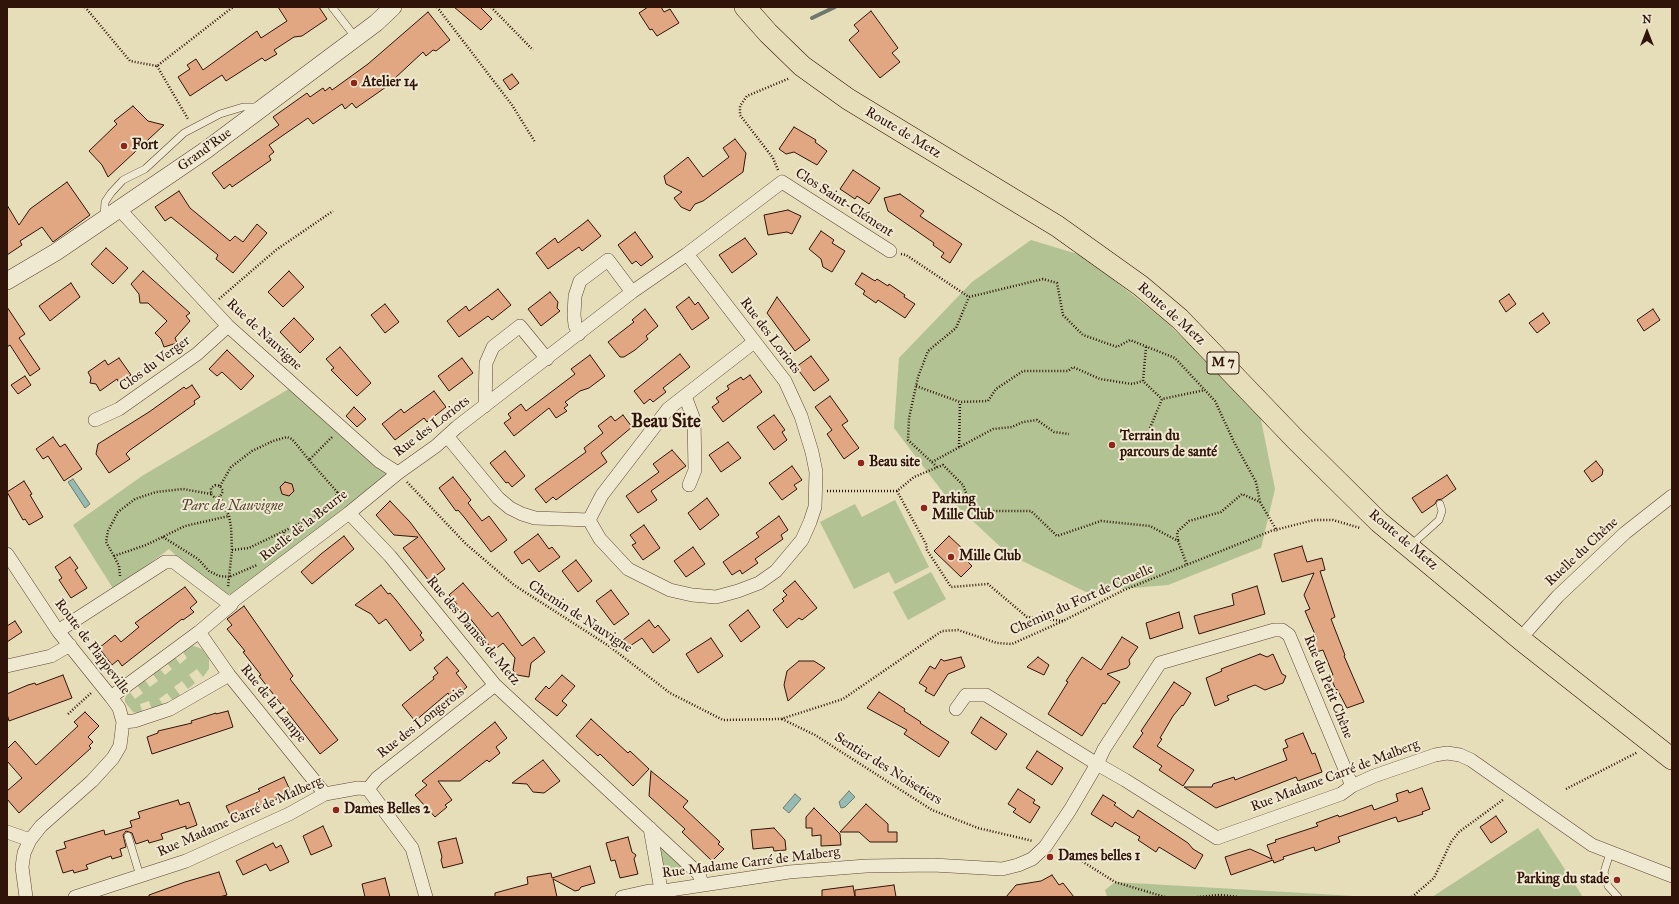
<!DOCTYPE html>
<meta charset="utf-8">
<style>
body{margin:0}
#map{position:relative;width:1679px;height:904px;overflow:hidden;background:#e6ddb9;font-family:"IM FELL Great Primer",serif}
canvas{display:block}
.frame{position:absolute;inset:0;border:8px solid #311409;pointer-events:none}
.north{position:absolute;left:1627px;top:12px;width:40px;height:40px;-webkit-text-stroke:3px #efe9d2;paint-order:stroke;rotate:0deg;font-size:11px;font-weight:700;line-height:16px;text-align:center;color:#311409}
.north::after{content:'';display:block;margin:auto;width:14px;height:18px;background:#311409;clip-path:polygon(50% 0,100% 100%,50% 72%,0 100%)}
</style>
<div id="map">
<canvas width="1679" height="904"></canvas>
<div class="frame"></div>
<div class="north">N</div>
</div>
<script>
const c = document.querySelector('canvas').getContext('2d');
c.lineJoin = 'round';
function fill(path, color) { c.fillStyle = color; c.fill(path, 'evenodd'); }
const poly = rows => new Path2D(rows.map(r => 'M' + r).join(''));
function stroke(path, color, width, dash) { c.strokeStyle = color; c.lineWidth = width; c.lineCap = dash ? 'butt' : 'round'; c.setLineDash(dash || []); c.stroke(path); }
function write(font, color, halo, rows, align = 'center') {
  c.font = font + ' "IM FELL Great Primer",serif'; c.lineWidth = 4; c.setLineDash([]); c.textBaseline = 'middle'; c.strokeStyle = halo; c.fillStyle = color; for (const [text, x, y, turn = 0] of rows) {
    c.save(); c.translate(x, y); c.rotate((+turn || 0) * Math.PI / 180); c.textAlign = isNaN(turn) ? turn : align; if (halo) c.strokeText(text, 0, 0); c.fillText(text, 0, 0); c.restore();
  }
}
fill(poly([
 [1031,240,1084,256,1165,321,1259,410,1275,489,1261,548,1168,585,1086,592,1008,554,945,495,894,428,899,358,972,282],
 [292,387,386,470,385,477,234,594,221,594,212,589,169,549,114,590,73,525,142,476],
 [895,500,929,567,895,584,889,572,854,589,820,522,855,504,862,517],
 [931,572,946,599,908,620,893,592],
 [191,645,202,649,209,659,209,669,203,677,197,669,189,675,195,683,188,689,182,681,174,687,180,695,173,701,167,693,159,699,165,707,152,710,149,701,140,704,143,714,133,712,125,702,125,698,129,691,135,699,143,693,137,685,144,679,150,687,158,681,152,673,159,668,165,675,172,669,166,662,174,656,180,664,187,658,182,650],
 [1538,828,1583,897,1432,897],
 [662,847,690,873,665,879,660,848],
 [1115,882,1354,896,1355,897,1107,897,1105,890]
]), '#b2c292');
const water = poly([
 [73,479,90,504,85,508,68,482,73,479],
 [849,791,855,797,845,807,841,808,839,802,849,791],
 [795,794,801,799,789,813,783,808,795,794]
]);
fill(water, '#96bbb3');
stroke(water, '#6e786f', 1);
stroke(poly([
 [812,18,835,7]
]), '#6e786f', 4);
const building = poly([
 [278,7,319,7,327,19,302,36,294,37,274,50,277,54,265,61,262,58,226,81,222,75,190,96,178,77,190,69,187,65,196,59,203,70,257,31,261,38,287,21,278,7],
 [454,7,480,7,492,19,481,30,454,7],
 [648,7,661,7,664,12,670,9,679,23,657,36,652,29,650,30,639,13,648,7],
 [871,11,898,48,892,53,900,62,880,78,849,40,859,31,854,25,871,11],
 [428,12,450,40,436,51,433,50,426,56,423,52,394,79,396,80,356,108,352,103,345,109,342,104,313,124,308,118,269,145,274,152,269,156,271,160,232,187,230,184,224,189,212,173,279,125,273,117,307,93,310,97,323,88,325,91,330,87,332,90,368,64,428,12],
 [512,74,519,83,510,90,503,80,512,74],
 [133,106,148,121,164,125,108,177,102,165,89,151,117,124,114,121,133,106],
 [794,127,816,140,815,142,827,151,817,165,794,152,786,154,779,149,794,127],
 [735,139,746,153,743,172,703,201,695,204,690,211,681,207,674,198,682,192,666,184,664,176,688,157,703,177,729,157,723,148,735,139],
 [853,170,880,188,869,204,857,196,855,199,840,189,853,170],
 [67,182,90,215,53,242,42,227,20,241,22,245,7,255,7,205,19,225,30,209,67,182],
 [179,191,190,208,230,241,235,236,243,242,257,224,267,233,233,273,216,259,218,255,171,217,165,221,155,207,179,191],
 [900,194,924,211,920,216,962,244,950,263,941,257,944,253,933,245,934,243,888,211,884,198,900,194],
 [788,210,801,216,792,234,787,232,768,235,764,215,788,210],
 [588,220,601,236,582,251,579,247,548,269,536,253,555,238,558,243,588,220],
 [821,231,834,240,832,243,845,251,832,272,823,267,821,259,809,249,821,231],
 [635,232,653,257,641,266,636,261,632,264,618,245,635,232],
 [745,238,757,254,732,273,719,255,745,238],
 [106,248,128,268,113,284,91,264,106,248],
 [143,271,190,313,186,316,190,321,175,338,177,343,164,347,161,339,155,333,167,321,148,303,140,303,139,294,131,284,143,271],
 [289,271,304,287,283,307,268,292,289,271],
 [862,273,875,281,877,279,888,286,889,284,905,295,904,297,915,304,905,318,878,300,876,303,863,294,865,291,855,284,862,273],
 [71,283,80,297,50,321,39,306,71,283],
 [498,289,511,305,492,320,488,316,459,337,447,321,466,306,469,311,498,289],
 [550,292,558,302,557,308,560,311,541,326,528,309,550,292],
 [1509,294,1516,304,1506,312,1499,301,1509,294],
 [689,297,695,305,698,302,709,318,692,330,676,307,689,297],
 [777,297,810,340,795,351,767,313,777,297],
 [385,304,399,322,385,333,371,315,385,304],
 [7,307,25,334,19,338,40,369,30,376,10,345,7,347,7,307],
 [645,309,658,326,646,336,648,339,635,350,624,357,620,357,608,342,634,322,632,320,645,309],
 [1653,309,1660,320,1644,331,1637,320,1653,309],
 [1543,313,1550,323,1537,333,1529,323,1543,313],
 [294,318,314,339,300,353,280,332,294,318],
 [340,347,371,383,357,396,331,370,334,368,326,359,340,347],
 [227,350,254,376,241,390,222,372,217,376,209,369,227,350],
 [680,354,690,367,663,388,666,392,653,402,650,399,644,404,634,391,680,354],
 [590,355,605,376,589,388,580,391,565,402,568,405,564,408,567,411,556,418,549,408,514,436,504,423,511,418,508,414,521,404,526,411,575,374,571,369,590,355],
 [811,356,829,380,814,391,796,367,811,356],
 [119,358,131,375,119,383,117,379,100,391,96,384,90,383,91,378,88,372,105,360,108,365,119,358],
 [462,358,473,373,449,391,438,376,462,358],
 [750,375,762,392,723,422,712,407,719,402,716,398,729,389,727,386,741,377,743,380,750,375],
 [25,376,31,385,18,394,11,385,25,376],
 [192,385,200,397,194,401,195,404,130,450,126,454,130,459,109,473,96,454,98,444,149,412,184,387,186,389,192,385],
 [434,391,446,407,427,422,424,418,395,440,382,424,401,409,404,413,434,391],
 [830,396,848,421,842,425,859,448,844,459,827,434,832,430,815,407,830,396],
 [354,407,366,419,357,427,346,416,354,407],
 [623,415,632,427,601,453,607,462,556,500,553,497,546,503,535,489,586,452,584,448,603,433,598,426,611,416,615,421,623,415],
 [774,415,785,430,782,432,787,440,774,450,757,427,774,415],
 [53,437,60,447,65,444,82,469,64,481,48,456,43,459,36,449,53,437],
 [728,442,741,458,721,472,709,455,728,442],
 [672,450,686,466,651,491,657,500,638,513,626,496,659,472,653,464,672,450],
 [505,451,525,476,512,487,508,482,506,483,490,463,505,451],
 [1596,461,1603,470,1602,475,1592,482,1584,471,1596,461],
 [792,466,802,480,794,485,797,489,782,500,769,483,792,466],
 [1447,475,1456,489,1442,499,1437,500,1435,504,1422,513,1412,498,1447,475],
 [453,477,471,500,468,503,482,521,489,516,507,540,491,552,464,517,458,510,456,511,439,488,453,477],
 [24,481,32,494,30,495,43,517,29,525,25,519,23,520,7,492,24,481],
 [285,482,292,484,294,491,289,496,282,494,280,487,285,482],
 [707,498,719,515,700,530,688,513,707,498],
 [390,501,410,522,445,569,429,581,403,548,418,537,394,535,376,515,390,501],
 [779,516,788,530,781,535,783,539,755,559,758,563,742,574,740,570,732,575,723,562,759,537,756,533,779,516],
 [644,525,660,548,643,560,632,545,636,543,630,535,644,525],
 [538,534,549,549,552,547,560,557,539,572,529,559,522,564,514,552,538,534],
 [344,536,354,549,312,584,301,572,321,554,344,536],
 [949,536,965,551,961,555,972,566,961,577,934,551,949,536],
 [1302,546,1307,562,1322,558,1325,570,1320,571,1335,617,1331,619,1345,655,1344,656,1364,702,1347,708,1337,689,1336,690,1330,676,1333,675,1323,650,1313,653,1309,642,1317,639,1305,611,1310,609,1304,595,1314,573,1282,582,1274,554,1302,546],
 [693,547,705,564,686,577,674,561,693,547],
 [70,557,78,568,75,570,87,588,71,598,59,580,62,578,55,567,70,557],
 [576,560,592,581,578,592,562,571,576,560],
 [795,581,817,608,802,620,799,618,787,628,773,610,784,601,782,599,787,595,783,591,795,581],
 [463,583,492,617,498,612,522,646,534,637,545,652,531,663,529,677,517,675,513,670,515,658,503,643,492,652,484,636,469,617,466,619,455,605,457,604,449,595,463,583],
 [381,585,388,594,390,593,396,600,422,633,420,635,424,640,410,651,386,619,379,624,371,614,355,605,381,585],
 [1257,586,1265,614,1199,634,1194,616,1234,605,1232,594,1257,586],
 [185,587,197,602,190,608,194,612,183,620,182,619,122,666,118,660,112,665,99,648,115,635,121,642,139,627,135,623,185,587],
 [611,590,629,614,614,625,596,601,611,590],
 [244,606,293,676,290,679,338,740,320,754,259,676,261,675,243,652,245,651,227,629,232,625,227,619,244,606],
 [748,610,760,627,741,642,729,625,748,610],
 [1179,612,1183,628,1150,639,1146,623,1179,612],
 [649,620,655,628,658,625,670,640,653,653,642,638,624,650,619,643,649,620],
 [15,621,22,632,7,642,7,626,15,621],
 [1122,637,1138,647,1129,660,1130,664,1127,668,1107,674,1120,682,1105,704,1103,703,1082,736,1048,714,1068,682,1066,681,1082,657,1101,670,1122,637],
 [711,638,723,656,698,673,686,654,711,638],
 [1260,654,1267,657,1273,654,1282,674,1286,676,1283,683,1265,690,1255,685,1227,696,1229,700,1215,706,1206,678,1222,671,1221,669,1260,654],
 [447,657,459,671,456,673,467,687,455,697,452,693,449,695,448,693,415,721,402,705,434,679,433,677,438,673,434,668,447,657],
 [961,657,965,667,948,674,934,696,925,691,927,688,919,683,930,666,935,669,941,659,944,661,961,657],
 [1038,657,1049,665,1044,675,1027,667,1038,657],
 [799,661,814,661,825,668,788,701,784,685,787,671,799,661],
 [63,675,72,698,9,721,7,714,7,694,28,685,35,683,36,685,63,675],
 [562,675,575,686,562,701,567,705,557,716,535,699,546,686,549,689,562,675],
 [1174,682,1191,693,1183,706,1182,705,1173,716,1160,738,1162,739,1157,746,1194,770,1183,786,1159,770,1162,766,1133,747,1143,733,1141,731,1174,682],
 [879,692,905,709,904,711,921,722,920,723,949,742,939,757,904,734,907,730,867,708,879,692],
 [228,711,233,727,152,754,147,737,158,733,158,731,192,723,191,721,216,713,216,714,228,711],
 [85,712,99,726,88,737,93,742,89,746,91,748,19,813,7,799,7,791,22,778,7,761,7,749,15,741,36,765,78,726,74,722,85,712],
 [981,717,1007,734,996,750,971,733,981,717],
 [591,719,628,753,630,751,649,769,633,786,600,754,598,756,576,736,591,719],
 [495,722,507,738,496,747,500,753,489,762,487,760,460,781,438,781,452,800,445,805,447,807,435,817,415,795,427,785,422,781,495,722],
 [1303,733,1312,754,1315,753,1322,772,1298,781,1296,777,1216,808,1184,787,1212,787,1213,784,1234,777,1235,780,1287,760,1283,749,1288,747,1285,740,1303,733],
 [1037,751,1063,768,1052,785,1026,768,1037,751],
 [543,760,560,781,544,793,533,792,527,784,512,783,543,760],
 [651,771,688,801,683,807,720,842,718,844,724,849,712,861,682,832,685,829,649,796,651,771],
 [284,777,290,790,276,797,277,799,258,808,259,810,232,819,226,806,260,791,258,789,284,777],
 [1422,788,1430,809,1422,812,1423,814,1398,822,1396,817,1338,837,1340,842,1315,851,1314,847,1283,857,1284,859,1274,863,1273,860,1231,875,1225,857,1250,849,1272,859,1267,845,1276,842,1275,840,1318,826,1316,823,1338,815,1339,817,1372,805,1374,810,1398,801,1396,794,1408,790,1409,793,1422,788],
 [1018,789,1035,800,1033,803,1040,807,1030,823,1013,812,1016,809,1008,804,1018,789],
 [1103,795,1116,803,1114,805,1133,818,1138,810,1188,843,1193,849,1203,855,1195,869,1159,847,1156,852,1138,840,1140,837,1115,822,1112,827,1091,814,1103,795],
 [178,800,180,805,189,802,197,825,186,829,186,826,161,834,163,839,149,843,148,840,136,844,132,833,126,831,123,835,126,847,120,849,122,856,112,859,111,856,86,865,88,869,74,873,73,870,63,873,56,851,66,848,64,842,104,830,105,835,132,827,130,821,140,818,138,812,178,800],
 [866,804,888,824,888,832,897,832,897,842,870,842,859,832,840,832,866,804],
 [814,808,840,834,841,845,821,846,821,835,812,836,812,828,806,828,806,817,814,808],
 [1496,816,1507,832,1491,843,1480,827,1496,816],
 [323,826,332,846,311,855,303,836,323,826],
 [774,828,785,840,786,850,774,851,773,847,753,849,751,830,774,828],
 [628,837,632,852,636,855,634,859,638,874,620,878,615,860,611,861,606,843,628,837],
 [456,838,463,863,443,868,441,860,442,857,438,842,456,838],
 [273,843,276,848,281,845,289,862,270,871,266,864,243,875,236,861,273,843],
 [590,866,595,883,581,887,579,890,575,891,553,879,557,897,495,897,495,893,528,884,527,877,551,873,552,878,590,866],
 [219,872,227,895,219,897,149,897,149,895,185,882,219,872],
 [1052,875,1059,885,1063,883,1074,897,1006,897,1016,885,1041,881,1052,875],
 [385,878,390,897,365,897,362,884,385,878],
 [894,885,896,897,855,897,855,890,894,885],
 [853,886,855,897,822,897,822,890,853,886]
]);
fill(building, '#e1a783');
stroke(building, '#311409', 1);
const service = poly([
 [332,7,356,38],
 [104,218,105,202,111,193,123,180,145,169,184,133,220,114,243,107,257,107],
 [1410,546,1439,520,1442,511,1440,504],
 [128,836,140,876],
 [1610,853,1604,872,1608,886,1618,897]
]);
const minor = poly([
 [119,209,228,326,379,461,398,473],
 [579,334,575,325,574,315,575,296,580,281,608,260,632,292],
 [685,396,694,420,695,470,689,485],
 [485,406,486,363,493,347,520,326,547,359],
 [95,420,119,409,197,354,228,326],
 [447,436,498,498,510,508,522,514,535,518,589,520,602,495,668,409,754,342],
 [349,513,390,556,495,685,699,874,702,885],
 [589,520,600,539,628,569,670,590,692,595,716,597,738,591,759,583,776,571,802,540,810,522,815,507,816,472,812,452,801,416,785,381,687,254],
 [7,554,58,631,111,697,119,708,123,722,120,746,113,758,92,781,41,826,30,840,24,853,22,867,26,897],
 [58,631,165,562,174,562,231,605],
 [199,632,229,675,325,794],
 [1520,639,1558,596,1625,533,1672,496],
 [7,666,51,656,70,645],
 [111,697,199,632,231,605,233,601,349,513,398,473,436,446,457,427,632,292,687,254,782,182,890,251],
 [956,709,966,695,986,695,1097,764,1104,749,1160,663,1274,630,1282,630,1289,635,1352,786],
 [123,722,134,721,170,709,229,675],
 [368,789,377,778,495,685],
 [650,828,661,890],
 [7,832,30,840],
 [75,897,186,861,289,814,325,794,358,788,368,789,412,848,426,897],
 [622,897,649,891,670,890,789,872,866,866,933,865,1002,869,1018,865,1032,859,1045,847,1070,810,1097,764,1125,780,1217,838,1341,794,1352,786,1374,776,1435,755,1447,753,1460,755,1471,760,1592,845,1672,876]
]);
const tertiary = poly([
 [7,281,56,252,206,150,376,23,393,7]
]);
const primary = poly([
 [745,7,768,33,802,66,848,99,1057,226,1141,286,1180,319,1295,439,1379,522,1520,639,1672,759]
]);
stroke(service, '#5e4635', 8);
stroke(minor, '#5e4635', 14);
stroke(tertiary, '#5e4635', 18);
stroke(primary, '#311409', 22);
stroke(poly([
 [85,7,130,61,157,66,233,7],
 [437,7,512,105,535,142],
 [491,7,533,50],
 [157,66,188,119],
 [778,170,773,158,740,115,740,106,747,96,790,78],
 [901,254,906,255,969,297,1043,279,1057,283,1063,315,1083,335,1117,347,1130,340,1175,358,1215,401,1234,442,1256,482,1260,502],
 [219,299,276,250,333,211],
 [1146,347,1143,381,1162,399],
 [916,386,960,402,988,401,996,389,1023,371,1068,371,1073,367,1100,379,1132,384,1143,381],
 [1150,428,1162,399,1205,390],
 [959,447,960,402],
 [309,460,338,493],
 [932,462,993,429,1012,427,1023,422,1037,420,1054,432,1069,434],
 [937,467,908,440,909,418,918,377,928,351,956,328,969,297],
 [407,482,466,544,514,585,609,646,670,693,723,720,781,719,843,699,942,631,958,630,997,643,1012,644,1063,621,1124,590,1271,531,1314,520,1333,520,1360,528],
 [215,485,220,486,223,491,220,497,215,498,211,494,211,488,215,485],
 [220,486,231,467,252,451,273,441,287,437,292,439,309,460,332,437],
 [827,491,897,491,914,477,943,465,963,485,972,508,987,511,1031,511,1057,536,1101,521,1150,526,1178,541,1187,565],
 [897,491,926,544,927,550,951,587,988,584,1027,617,1063,621],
 [220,497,229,516,231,527,232,550,229,577,257,565],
 [163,537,198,559,209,571,219,576,229,577,228,587],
 [1178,540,1177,532,1189,521,1221,512,1242,494,1260,502,1277,531],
 [283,545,284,532],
 [232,550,249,548,315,516,329,505,338,493,344,502],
 [114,556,106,542,108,531,118,512,135,499,156,492,183,489,211,494],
 [120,576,119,566,114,556,146,545,185,526,229,516],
 [68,714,91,693],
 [782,719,815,735,932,810,978,828,1033,841],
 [1566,789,1638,752],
 [1058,850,1069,853,1115,882,1165,897],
 [1197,897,1220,895,1239,897],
 [1412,897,1434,878,1451,842,1459,832,1504,799]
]), '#311409', 2.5, [1, 2]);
stroke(service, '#efe9d2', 7);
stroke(minor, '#efe9d2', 13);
stroke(tertiary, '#efe9d2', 17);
stroke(primary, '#e6ddb9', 21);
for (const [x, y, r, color] of [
 [354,83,4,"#8f2418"],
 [124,146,4,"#8f2418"],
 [1112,445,4,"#8f2418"],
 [861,463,4,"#8f2418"],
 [924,508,4,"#8f2418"],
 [951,557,4,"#8f2418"],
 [336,810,4,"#8f2418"],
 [1050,857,4,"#8f2418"],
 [1617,880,4,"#8f2418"]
]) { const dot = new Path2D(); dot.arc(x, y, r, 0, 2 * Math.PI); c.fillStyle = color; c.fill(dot); stroke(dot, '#efe9d2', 1.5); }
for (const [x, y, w] of [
 [1223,363,32]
]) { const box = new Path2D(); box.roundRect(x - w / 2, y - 11, w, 22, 3); c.fillStyle = '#efe9d2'; c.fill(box); stroke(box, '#311409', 1); }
write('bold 13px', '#311409', null, [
 ["M 7",1223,363]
]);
write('bold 14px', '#311409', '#efe9d2', [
 ["Atelier 14",362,83],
 ["Fort",132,146],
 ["Terrain du",1120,437],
 ["parcours de santé",1120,453],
 ["Beau site",869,463],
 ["Parking",932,500],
 ["Mille Club",932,516],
 ["Mille Club",959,557],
 ["Dames Belles 2",344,810],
 ["Dames belles 1",1058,857],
 ["Parking du stade",1609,880,"right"]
], 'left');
write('14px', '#311409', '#efe9d2', [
 ["Route de Metz",903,133,31],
 ["Grand'Rue",205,150,-36],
 ["Clos Saint-Clément",844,203,33],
 ["Route de Metz",1171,314,42],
 ["Rue de Nauvigne",264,335,43],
 ["Rue des Loriots",770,336,53],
 ["Clos du Verger",155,364,-36],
 ["Rue des Loriots",432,427,-37],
 ["Ruelle de la Beurre",304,526,-38],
 ["Route de Metz",1403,540,40],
 ["Ruelle du Chêne",1582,552,-43],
 ["Chemin du Fort de Couelle",1082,600,-24],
 ["Chemin de Nauvigne",580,617,33],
 ["Rue des Dames de Metz",473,631,50],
 ["Route de Plappeville",92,647,53],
 ["Rue du Petit Chêne",1328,687,68],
 ["Rue de la Lampe",273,704,51],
 ["Rue des Longerois",421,723,-38],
 ["Sentier des Noisetiers",888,769,32],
 ["Rue Madame Carré de Malberg",1335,776,-21],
 ["Rue Madame Carré de Malberg",240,817,-24],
 ["Rue Madame Carré de Malberg",751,863,-7]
]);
write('italic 14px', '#584832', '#efe9d2', [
 ["Parc de Nauvigne",232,507]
]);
write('bold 18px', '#311409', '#efe9d2', [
 ["Beau Site",666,423]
]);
</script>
